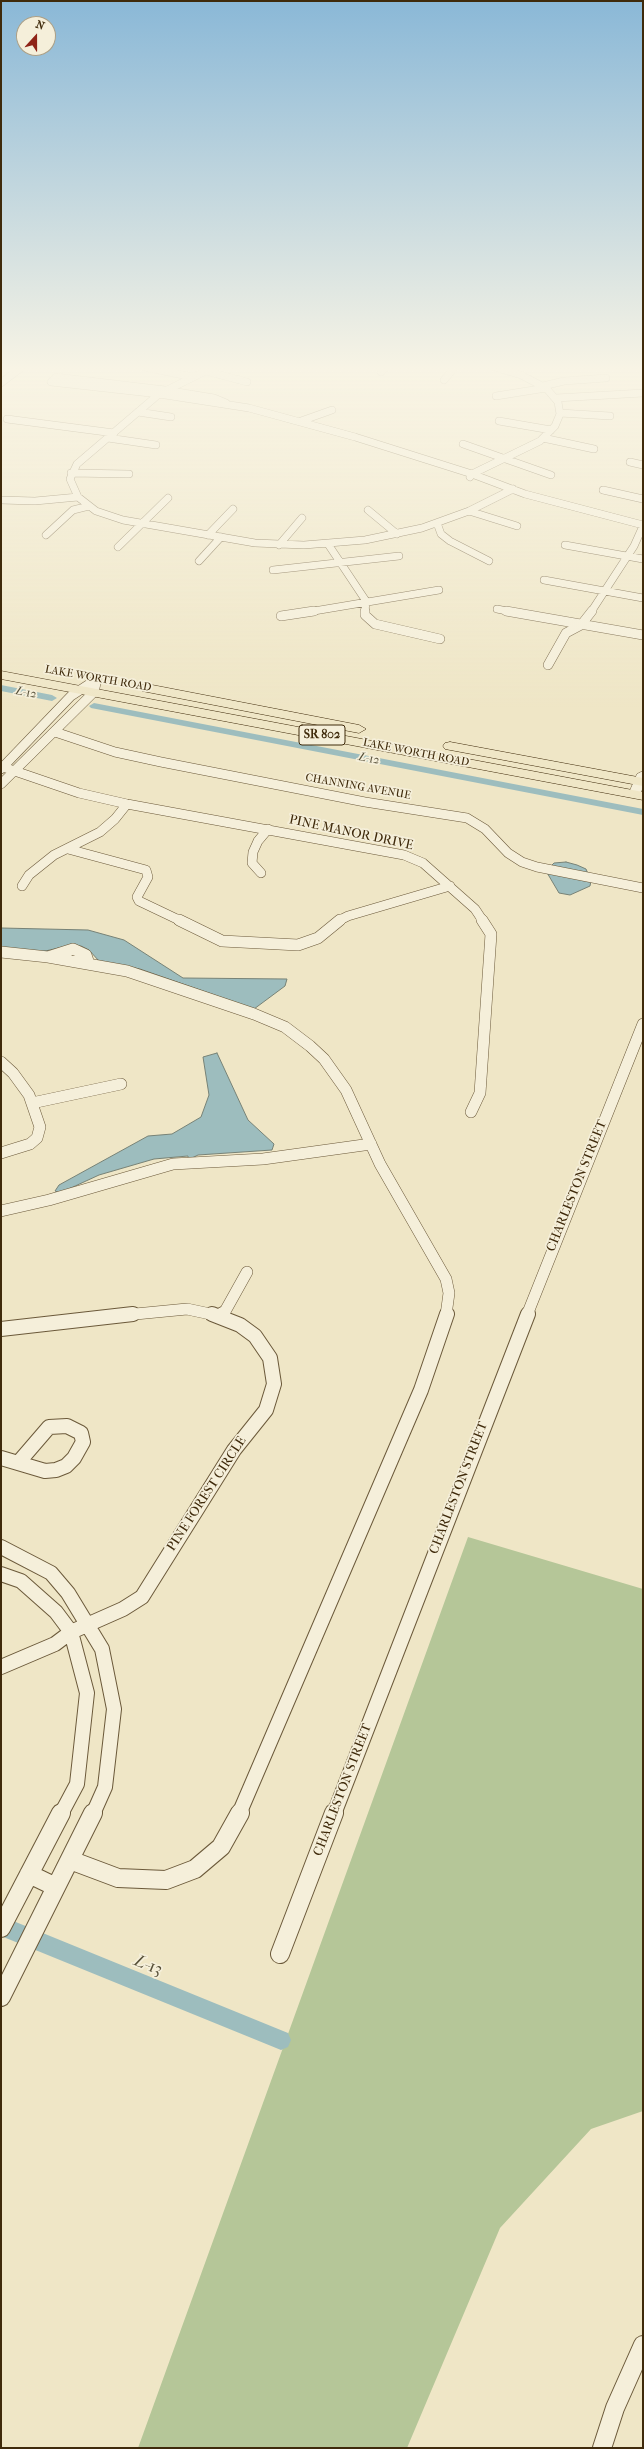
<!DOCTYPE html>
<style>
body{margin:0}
#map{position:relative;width:644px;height:2449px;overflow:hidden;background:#efe6c6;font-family:"IM FELL French Canon",serif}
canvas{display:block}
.frame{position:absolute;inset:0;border:2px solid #3f2a0b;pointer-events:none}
.north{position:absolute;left:16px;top:16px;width:40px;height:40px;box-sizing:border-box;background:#f5efda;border:1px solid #aca087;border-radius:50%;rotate:21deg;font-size:11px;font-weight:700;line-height:16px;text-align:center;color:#3f2a0b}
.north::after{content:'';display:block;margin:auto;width:14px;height:18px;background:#8f2418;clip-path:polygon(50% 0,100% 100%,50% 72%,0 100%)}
</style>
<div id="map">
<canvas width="644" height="2449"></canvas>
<div class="frame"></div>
<div class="north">N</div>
</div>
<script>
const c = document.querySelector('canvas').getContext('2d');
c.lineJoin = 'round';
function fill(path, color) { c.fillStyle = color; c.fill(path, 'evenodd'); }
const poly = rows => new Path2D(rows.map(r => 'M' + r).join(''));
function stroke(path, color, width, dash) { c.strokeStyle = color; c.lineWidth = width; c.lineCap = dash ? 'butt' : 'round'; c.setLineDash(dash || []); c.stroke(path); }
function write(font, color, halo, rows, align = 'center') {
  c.font = font + ' "IM FELL French Canon",serif'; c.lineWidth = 3.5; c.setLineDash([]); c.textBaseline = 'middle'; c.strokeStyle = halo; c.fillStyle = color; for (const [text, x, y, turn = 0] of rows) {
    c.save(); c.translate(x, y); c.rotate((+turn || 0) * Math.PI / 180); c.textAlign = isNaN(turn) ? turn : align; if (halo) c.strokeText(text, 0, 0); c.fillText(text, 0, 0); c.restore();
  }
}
fill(poly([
 [468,1537,643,1589,643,2111,591,2129,500,2228,407,2448,138,2448]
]), '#b5c698');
const water = poly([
 [566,862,577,865,586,869,591,881,590,886,570,895,559,893,546,871,554,863,566,862],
 [1,928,88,930,124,940,183,978,287,979,285,986,254,1009,140,969,99,961,89,950,81,946,67,946,41,952,1,947,1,928],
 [217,1053,248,1120,274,1144,272,1150,198,1155,188,1160,188,1156,154,1159,99,1175,60,1193,55,1191,59,1185,148,1136,172,1134,201,1117,209,1095,203,1057,217,1053]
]);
fill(water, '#9dbdbe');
stroke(water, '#778276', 1);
fill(poly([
 [1,685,52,695,57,698,52,701,1,691,1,685],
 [94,703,643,809,643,815,91,708,89,706,94,703],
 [1,1916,288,2033,291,2040,288,2047,281,2050,1,1936,1,1916]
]), '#9dbdbe');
const minorFar4 = poly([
 [144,367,193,377],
 [214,367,159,394,77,464,70,479,78,497,96,511,123,520,255,543,304,545,365,540,422,528,469,511,513,489],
 [206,371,247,382],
 [381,372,386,367],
 [444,380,455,367],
 [1,383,22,367],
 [543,386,564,381,606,378],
 [496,396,546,388],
 [556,398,643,393],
 [226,403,214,398,165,390,56,377,51,382,159,394,249,408,355,437,472,474,525,494,643,525],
 [138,412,171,417],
 [560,413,610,416],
 [7,419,114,433],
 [301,421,332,410],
 [499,421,551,430],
 [108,438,156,445],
 [543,438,594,449],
 [463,444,551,475],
 [630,462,643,465],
 [71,473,129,474],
 [470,477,472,474,540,441,555,426,560,414,558,402,546,388,521,375,494,367],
 [603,490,643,499],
 [1,500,35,501,78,497],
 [368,510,397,534],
 [469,511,517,526],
 [437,523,441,534,450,541,489,561],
 [46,535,73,510,89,506],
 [208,535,233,509],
 [328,544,366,601],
 [279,545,302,518],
 [565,545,643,559],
 [118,547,168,498],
 [199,561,221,537],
 [273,570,399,556],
 [544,580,643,598],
 [497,609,512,612],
 [308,612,439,590],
 [365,612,366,601],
 [591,612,634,546,643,526]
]);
const minorFar3 = poly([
 [365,611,365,615,375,624,440,639],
 [506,611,643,635],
 [281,616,314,611],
 [548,665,566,633,581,625,592,611],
 [55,732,115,752,161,762,365,802,467,818,485,829,508,853,522,862,537,867,643,888],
 [3,767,79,793,127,804,404,855,423,863,475,909,483,921],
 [1,769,71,696,97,679],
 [1,784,94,692,97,679],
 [68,849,146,870,148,877,137,897,139,901,181,921],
 [261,873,252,863,253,852,258,841,268,829],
 [22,886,29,875,54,855,100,832,115,819,127,804],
 [338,921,348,916,450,886]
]);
const minorFar2 = poly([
 [179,920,222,941,298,945,318,938,340,920],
 [1,952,48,957,127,971,254,1014,285,1027,310,1046,324,1059,346,1090,380,1164,446,1279,449,1293,446,1315],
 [48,957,73,949,86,955,89,964],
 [1,1062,13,1073,29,1095,40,1127,37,1138,30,1144,1,1153],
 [32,1103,121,1084],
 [471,1112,480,1093,491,934,482,920],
 [1,1211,49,1200,173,1164,263,1159,371,1144],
 [125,1315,187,1309,215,1315],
 [223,1315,247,1272],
 [527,1315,643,1024]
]);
const minorFar1 = poly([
 [222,1316,223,1314],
 [1,1329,133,1314],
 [1,1458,45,1471,56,1470,66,1466,74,1458,83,1442,81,1433,67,1426,49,1427,18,1463],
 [1,1547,51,1573,68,1593,102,1649,114,1709,105,1787,93,1814],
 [1,1574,21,1581,56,1612,71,1632,87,1693,77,1784,61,1814],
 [1,1667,55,1644,71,1632,123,1609,142,1597,234,1450,266,1410,274,1384,270,1358,255,1336,240,1325,212,1314],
 [239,1814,421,1390,447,1314],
 [334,1814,528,1314]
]);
const minor = poly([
 [70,1860,118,1878,166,1880,195,1869,221,1847,240,1813],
 [29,1874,56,1887],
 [1,1928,61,1813],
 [280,1954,334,1813],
 [1,1997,93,1813],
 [602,2448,615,2408,643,2345]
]);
const tertiary = poly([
 [643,771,643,787,640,795,638,797,630,797,628,795,637,774,643,771]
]);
const primary = poly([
 [1,671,643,792,643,800,1,679,1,671],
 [147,684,359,725,366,729,359,733,142,691,140,688,142,685,147,684],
 [450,742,643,778,643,786,445,749,443,746,445,743,450,742]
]);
stroke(minorFar4, '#6b593a', 8);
stroke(minorFar3, '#6b593a', 10);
stroke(minorFar2, '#6b593a', 12);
stroke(minorFar1, '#6b593a', 16);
stroke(minor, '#6b593a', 20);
stroke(tertiary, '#6b593a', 1);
stroke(primary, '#3f2a0b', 1);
stroke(minorFar4, '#f5efda', 7);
stroke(minorFar3, '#f5efda', 9);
stroke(minorFar2, '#f5efda', 11);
stroke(minorFar1, '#f5efda', 14);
stroke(minor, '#f5efda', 18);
fill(tertiary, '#f5efda');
fill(primary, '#efe6c6');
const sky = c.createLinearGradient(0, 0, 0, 710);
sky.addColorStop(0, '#8ab8d7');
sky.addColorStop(0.52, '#f8f4e5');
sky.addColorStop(1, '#f8f4e500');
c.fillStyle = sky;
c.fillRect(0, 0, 644, 710);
write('11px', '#3f2a0b', '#f5efda', [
 ["LAKE WORTH ROAD",98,679,10],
 ["LAKE WORTH ROAD",416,753,11],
 ["CHANNING AVENUE",358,787,10]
]);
write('italic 12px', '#564f38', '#f5efda', [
 ["L-12",26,693,11],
 ["L-12",369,759,11]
]);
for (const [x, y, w] of [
 [322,735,46]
]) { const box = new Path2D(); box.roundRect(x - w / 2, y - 10, w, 20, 3); c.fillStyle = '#f5efda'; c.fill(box); stroke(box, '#3f2a0b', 1); }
write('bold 12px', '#3f2a0b', null, [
 ["SR 802",322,735]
]);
write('13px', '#3f2a0b', '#f5efda', [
 ["PINE MANOR DRIVE",351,833,12],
 ["CHARLESTON STREET",577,1186,-68],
 ["CHARLESTON STREET",459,1488,-69],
 ["PINE FOREST CIRCLE",207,1494,-57],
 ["CHARLESTON STREET",343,1790,-69]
]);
write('italic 17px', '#564f38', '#f5efda', [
 ["L-13",148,1966,22]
]);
</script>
